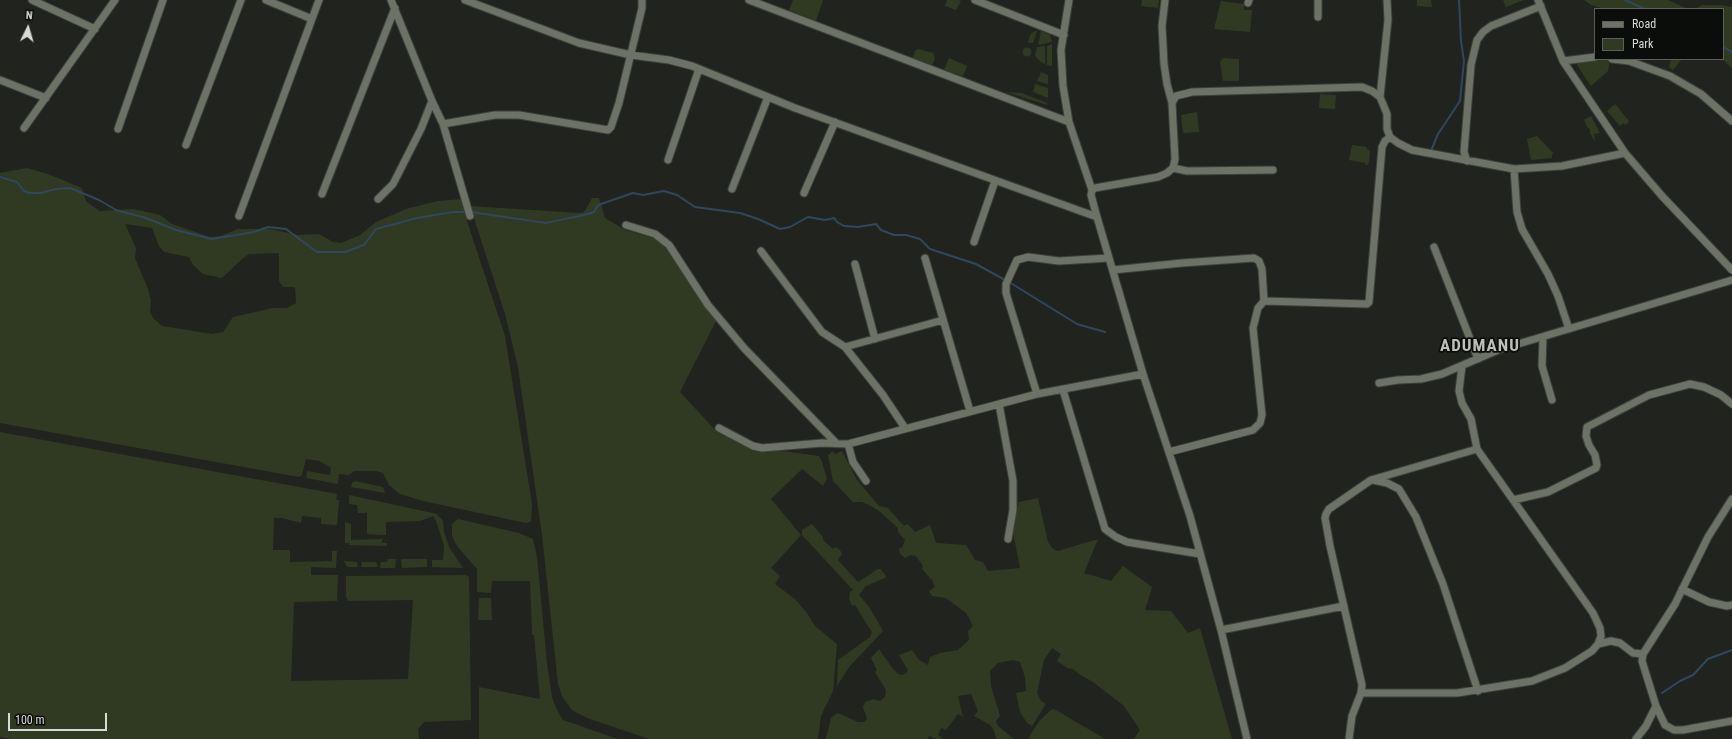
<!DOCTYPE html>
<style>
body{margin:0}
#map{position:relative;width:1732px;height:739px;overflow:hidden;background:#21241e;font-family:"Roboto Condensed",sans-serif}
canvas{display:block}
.legend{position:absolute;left:1594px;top:8px;width:130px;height:52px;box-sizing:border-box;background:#0b0d0a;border:1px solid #5d5f5c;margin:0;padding:5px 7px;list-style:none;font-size:12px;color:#d9dad7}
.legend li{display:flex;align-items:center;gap:8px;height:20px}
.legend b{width:20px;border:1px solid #5d5f5c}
.north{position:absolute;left:8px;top:8px;width:40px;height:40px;-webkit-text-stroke:3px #0b0d0a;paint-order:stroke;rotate:5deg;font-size:11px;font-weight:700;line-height:16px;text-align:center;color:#d9dad7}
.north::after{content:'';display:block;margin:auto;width:14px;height:18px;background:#d9dad7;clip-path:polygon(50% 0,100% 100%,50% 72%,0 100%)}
.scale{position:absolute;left:8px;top:713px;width:99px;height:18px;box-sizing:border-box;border:2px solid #d9dad7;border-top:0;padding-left:5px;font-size:12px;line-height:14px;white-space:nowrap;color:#d9dad7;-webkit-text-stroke:3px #0b0d0a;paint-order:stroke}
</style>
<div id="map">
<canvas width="1732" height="739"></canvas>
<ul class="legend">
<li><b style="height:5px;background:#6c7265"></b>Road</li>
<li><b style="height:11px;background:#303a22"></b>Park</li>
</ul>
<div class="north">N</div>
<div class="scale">100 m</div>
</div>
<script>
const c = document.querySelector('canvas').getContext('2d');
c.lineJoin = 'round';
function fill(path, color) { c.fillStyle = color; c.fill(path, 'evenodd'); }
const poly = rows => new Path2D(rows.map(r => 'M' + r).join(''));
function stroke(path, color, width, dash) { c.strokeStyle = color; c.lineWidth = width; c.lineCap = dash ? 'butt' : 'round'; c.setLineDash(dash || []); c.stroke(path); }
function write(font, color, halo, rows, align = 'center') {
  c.font = font + ' "Roboto Condensed",sans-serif'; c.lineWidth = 3.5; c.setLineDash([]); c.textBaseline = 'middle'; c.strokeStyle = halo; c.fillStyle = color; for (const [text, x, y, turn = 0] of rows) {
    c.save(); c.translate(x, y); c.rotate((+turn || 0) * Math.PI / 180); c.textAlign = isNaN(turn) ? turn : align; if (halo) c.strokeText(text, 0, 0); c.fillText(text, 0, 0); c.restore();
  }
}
fill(poly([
 [793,0,823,0,816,21,789,10],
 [947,0,958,0,961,1,956,10,945,6],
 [1142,0,1159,0,1158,8,1141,6],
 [1417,0,1431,0,1432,7,1417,6],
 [1503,0,1524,0,1506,7],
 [1584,0,1668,0,1688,9,1605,9,1591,5],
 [1221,1,1244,4,1244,10,1252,10,1250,32,1214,29],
 [1702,5,1720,5,1732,7,1732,68,1722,59,1723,9,1696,9],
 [1035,31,1037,31,1033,43,1028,43,1030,35],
 [1041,31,1050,35,1052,42,1038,45],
 [1052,44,1052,66,1047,65,1047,46],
 [1045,46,1045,64,1040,61,1035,56,1037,47],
 '1022.5 52a4.5 4.5 0 1 1 9 0a4.5 4.5 0 1 1-9 0Z',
 [918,49,933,53,935,59,932,65,913,58,915,51],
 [949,58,967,66,963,76,944,70],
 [1223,58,1239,59,1239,81,1223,81,1220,62],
 [1671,59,1682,59,1673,70,1669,67],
 [1601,60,1610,60,1608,71,1591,86,1577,65,1578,62],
 [1041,72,1048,75,1048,84,1037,81],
 [1035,84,1048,88,1048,98,1033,92],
 [1006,92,1022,93,1047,103,1047,105],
 [1320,94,1336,95,1335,109,1319,108],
 [1615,104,1629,121,1626,125,1623,123,1620,126,1607,111],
 [1197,112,1199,132,1183,133,1181,115],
 [1591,116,1600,133,1594,134,1595,142,1590,133,1590,129,1587,127,1584,120],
 [1537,136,1554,154,1552,154,1552,158,1531,160,1527,139],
 [1352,145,1366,147,1368,150,1370,151,1369,163,1366,166,1365,163,1349,160],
 [27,168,48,174,82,188,86,201,99,211,133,209,160,215,172,224,210,237,221,236,238,229,270,229,298,235,319,234,333,242,341,243,360,235,376,222,406,209,438,201,462,199,467,221,505,336,532,504,531,522,526,523,423,501,400,494,389,485,383,473,376,471,354,471,349,475,339,474,338,484,306,478,307,471,330,475,331,468,320,461,306,459,302,475,299,477,0,423,0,173],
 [125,224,152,228,159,246,164,252,189,257,193,265,203,274,222,278,242,259,249,254,279,253,279,281,283,287,295,287,296,303,287,308,273,308,233,317,223,332,212,334,162,326,153,318,150,311,151,301,148,289,135,258,136,248],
 [592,198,599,198,605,218,625,230,660,240,717,319,680,392,718,433,746,446,819,456,822,462,827,478,823,486,802,469,771,499,801,535,771,568,780,576,775,584,795,599,807,613,815,626,837,644,833,691,821,716,818,739,649,739,587,718,572,710,563,698,558,684,542,535,518,367,505,314,470,206,579,213,584,212],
 [0,432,337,494,336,500,339,500,337,525,321,524,321,518,302,516,301,523,282,518,274,518,273,550,290,550,290,562,332,561,332,551,337,551,336,568,311,567,311,575,338,575,337,601,294,602,291,681,408,679,413,600,348,601,346,596,346,576,466,575,469,577,471,720,424,722,418,729,419,739,11,739,0,737],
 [833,451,835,454,842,451,857,480,879,506,888,508,904,526,908,524,915,532,930,525,936,543,966,545,975,560,983,562,988,571,1020,568,1013,532,1019,502,1038,498,1048,542,1053,549,1058,551,1098,539,1084,573,1111,581,1123,566,1152,587,1145,610,1171,611,1188,633,1200,628,1232,739,1134,739,1140,730,1124,706,1093,682,1079,674,1073,669,1067,668,1057,661,1061,654,1052,648,1044,660,1037,693,1041,701,1046,704,1032,726,1027,723,1020,712,1016,693,1026,691,1025,677,1020,662,1013,660,998,663,990,671,991,686,1000,716,996,721,998,726,1014,739,1022,739,996,739,994,730,990,725,974,716,978,711,971,694,958,696,963,717,958,714,946,730,941,728,938,735,943,739,936,739,929,736,928,739,826,739,831,718,835,715,838,713,858,722,864,722,867,719,863,707,865,702,873,699,880,701,885,697,886,690,875,672,877,670,871,658,879,649,893,669,898,674,902,675,907,672,908,670,899,655,912,650,919,660,928,665,930,657,940,653,958,650,969,640,968,631,973,626,966,613,946,598,932,596,929,591,935,587,932,580,922,569,923,566,916,556,911,555,905,558,900,554,899,549,903,546,905,540,898,532,898,528,879,511,869,505,862,502,853,502,833,481,828,455],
 [355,481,383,487,385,493,351,487,352,483],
 [349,495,437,514,443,521,444,532,449,547,463,568,432,567,432,560,443,560,444,546,436,521,433,516,420,521,386,522,386,535,367,534,367,513,358,513,357,505,349,504],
 [458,519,519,533,533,539,537,557,547,663,552,697,556,708,563,720,618,739,479,739,479,687,540,699,534,635,532,635,530,581,492,581,491,593,477,592,477,569,457,546,452,536,452,524],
 [345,522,351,524,351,540,382,539,382,543,387,543,387,546,349,545,349,543,345,543],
 [812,524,823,537,823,540,833,549,836,547,840,550,842,554,838,560,858,582,878,569,881,569,886,576,885,578,866,586,859,595,870,608,883,631,850,666,837,686,838,660,870,637,872,632,855,605,852,606,849,599,850,592,853,590,802,535,802,530],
 [388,559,396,559,395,568,380,568,381,562,387,562],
 [401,559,427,559,427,567,402,568],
 [344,561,357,562,358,567,347,567],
 [362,562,376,562,378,567,361,567],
 [479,598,491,598,492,620,478,620],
 [1052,709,1056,710,1105,739,1028,739,1040,720]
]), '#303a22');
stroke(poly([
 [1625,0,1645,9],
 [1723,47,1732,52],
 [1431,151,1438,134,1460,101,1464,61,1461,41,1459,0],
 [0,177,17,182,24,191,29,193,41,193,56,189,70,188,99,200,116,210,146,218,176,230,212,239,254,232,268,227,286,229,317,252,345,252,364,245,376,229,417,218,453,212,467,212],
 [471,212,546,223,588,214,594,212,598,205,633,193,643,195,664,191,677,195,695,207,740,213,758,219,780,229,790,227,808,217,825,220,834,218,837,222,844,226,858,227,876,224,881,230,894,235,906,235,920,239,930,249,976,264,1005,280],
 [1009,282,1077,324,1105,332],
 [1662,693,1680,681,1693,675,1708,659,1732,650]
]), '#30475d', 2);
const minor = poly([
 [32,0,95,29],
 [266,0,312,19],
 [391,0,432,101,443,124,470,216],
 [465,0,579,43,631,55,669,60,692,66,795,108,1097,217],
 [749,0,1069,122],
 [975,0,1064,35],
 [1069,0,1061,50,1063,86,1069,122,1092,190],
 [1165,0,1162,26,1164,64,1167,84,1172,103],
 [1318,0,1318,17],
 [1538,0,1563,61,1625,153,1662,196,1732,270],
 [1248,3,1249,0],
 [1612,59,1629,61,1670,76,1701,94,1732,121],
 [1563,61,1595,57],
 [0,80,46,98],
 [1380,97,1388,20,1387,0],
 [443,124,495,115,519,115,608,130,611,127,619,103,642,8,642,0],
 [24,128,115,0],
 [118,129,163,0],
 [186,145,241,0],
 [668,160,699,69],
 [1467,161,1464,152,1471,65,1477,40,1483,32,1491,26,1541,6],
 [1173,168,1187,171,1273,170],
 [1514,169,1517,212,1522,229,1548,274,1558,296,1569,329],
 [732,189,768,97],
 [804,193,835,122],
 [322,194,395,8],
 [378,199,393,184,421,129,432,101],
 [239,216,319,0],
 [626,225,655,234,669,245,708,305,744,348,836,443],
 [974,242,995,181],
 [1434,247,1478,359],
 [761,251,822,332,845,347,883,395,905,428],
 [925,258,970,411],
 [855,264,875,339],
 [1113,270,1182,263,1254,258,1259,261,1262,269,1264,301],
 [1543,337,1542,366,1552,400],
 [845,347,943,320],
 [1462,366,1459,391,1462,403,1471,419,1477,449,1593,613,1600,628,1601,636,1598,644],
 [1379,383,1398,380,1421,379,1442,374,1498,350,1732,280],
 [1063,390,1105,529,1116,537,1127,542,1200,554],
 [1037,394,1006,293,1006,284,1017,260,1028,257,1059,261,1109,258],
 [999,404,1013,481,1013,510,1008,539],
 [719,428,753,446,762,448,822,443,848,444,1037,394,1143,374],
 [848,444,853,462,866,481],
 [1169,452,1253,430,1260,423,1262,415,1253,328,1258,308,1264,301,1367,304,1369,302,1382,147,1385,141,1390,137],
 [1373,480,1387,483,1399,489,1416,517,1443,584,1478,691],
 [1513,500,1548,492,1596,468,1597,465,1595,455,1589,445,1586,436,1587,427,1649,395,1690,384,1704,387,1721,395,1732,404],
 [1682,589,1709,602,1727,606,1732,605],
 [1221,630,1344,606],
 [1361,693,1457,693,1532,681,1565,668,1592,651,1598,644,1611,641,1620,643,1633,653,1643,654],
 [1656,706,1642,661,1643,654,1675,604,1708,537,1732,499],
 [1247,739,1221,630,1190,516,1143,374,1097,217,1091,195,1092,190,1095,188,1158,177,1167,173,1173,168,1175,159,1172,103,1176,96,1192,92,1362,87,1372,91,1380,97,1387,114,1387,129,1390,137,1398,143,1412,150,1514,169,1562,166,1625,153],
 [1349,739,1352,716,1361,693,1362,685,1330,546,1325,518,1326,514,1329,509,1371,480,1477,449],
 [1636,739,1646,726,1656,706,1665,725,1674,730,1683,730,1732,721]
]);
stroke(minor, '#3e413c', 9);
stroke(minor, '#6c7265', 7);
c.letterSpacing = '1px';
write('bold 17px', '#bdc0b9', '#0b0d0a', [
 ["ADUMANU",1480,347]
]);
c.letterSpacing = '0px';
</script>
